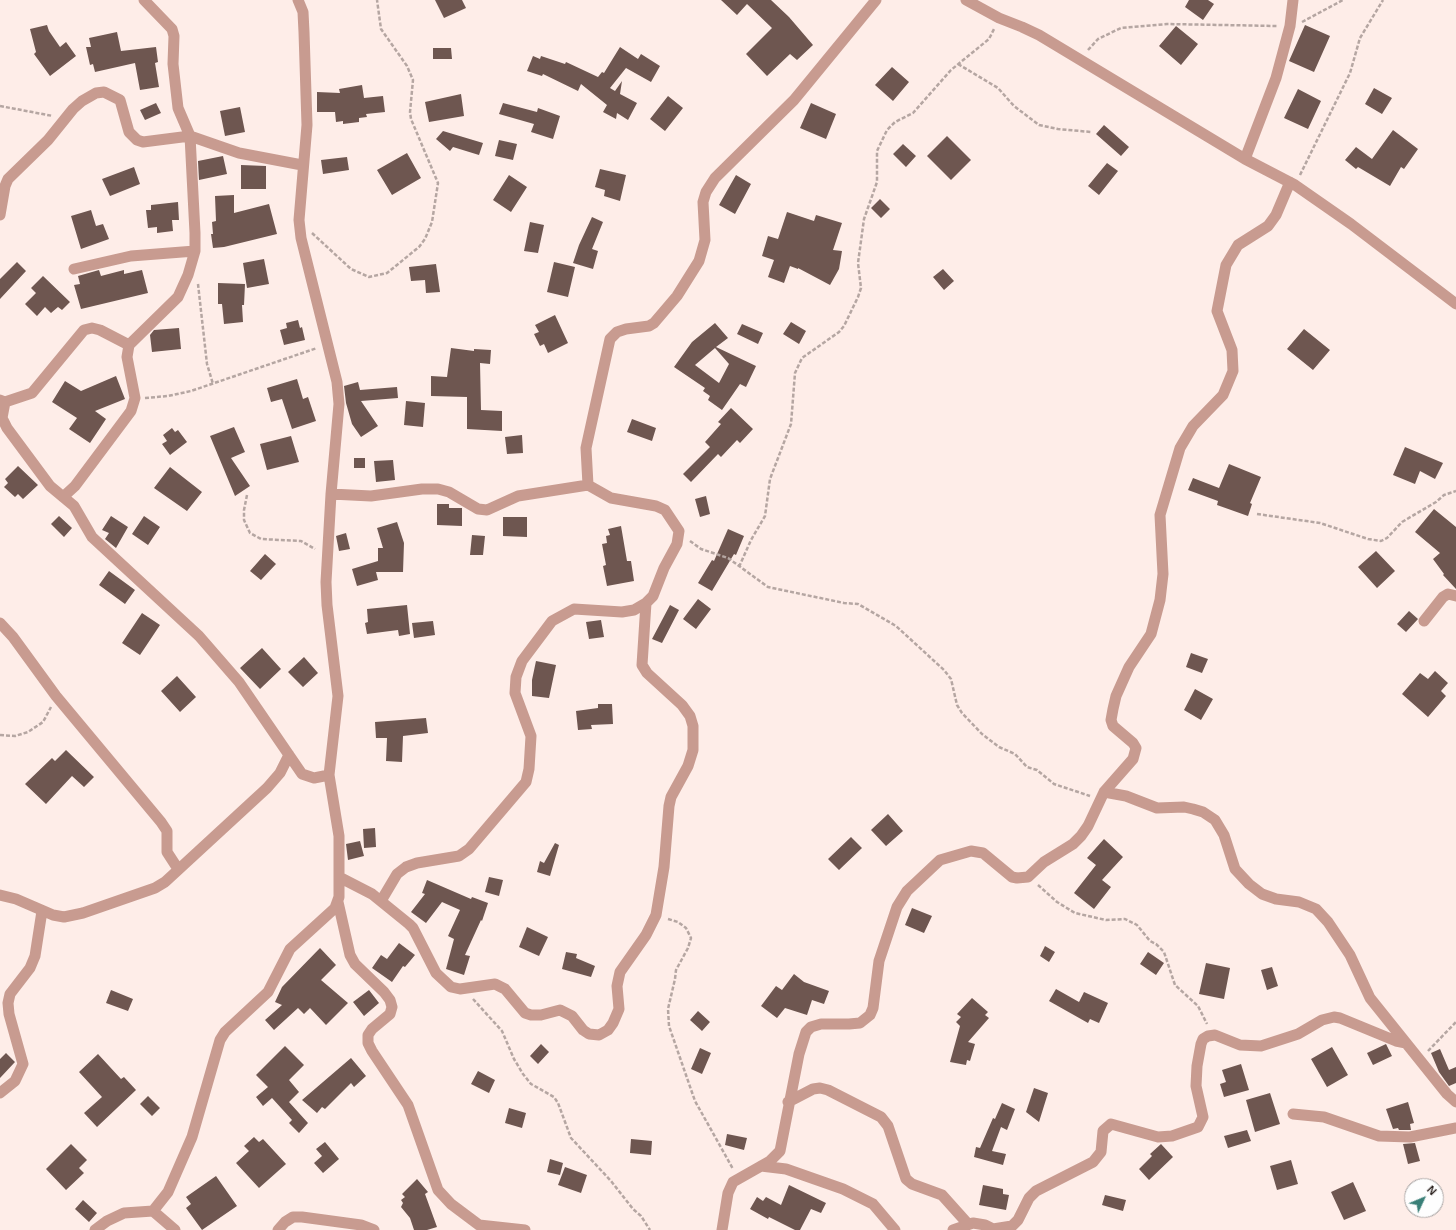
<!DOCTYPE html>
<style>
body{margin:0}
#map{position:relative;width:1456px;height:1230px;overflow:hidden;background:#feede8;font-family:Helvetica,sans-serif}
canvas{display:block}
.north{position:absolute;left:1404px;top:1178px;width:40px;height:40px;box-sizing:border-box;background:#fefefe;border:1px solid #a7a3a2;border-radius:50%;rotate:46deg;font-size:11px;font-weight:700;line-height:16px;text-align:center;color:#251b18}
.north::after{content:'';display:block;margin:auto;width:14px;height:18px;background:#397f77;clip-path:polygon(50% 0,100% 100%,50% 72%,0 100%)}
</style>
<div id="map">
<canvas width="1456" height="1230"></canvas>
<div class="north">N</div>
</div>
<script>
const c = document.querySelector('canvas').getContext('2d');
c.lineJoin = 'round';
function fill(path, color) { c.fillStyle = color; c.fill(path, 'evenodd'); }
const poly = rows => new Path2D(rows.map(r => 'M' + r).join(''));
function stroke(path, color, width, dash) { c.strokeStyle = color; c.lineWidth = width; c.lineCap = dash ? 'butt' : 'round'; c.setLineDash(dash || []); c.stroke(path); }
fill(poly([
 [435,0,462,0,466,8,444,18],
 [721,0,771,0,789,17,813,45,797,60,790,54,767,76,746,54,772,28,747,4,737,15],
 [1189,0,1208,0,1214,4,1203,20,1185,7],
 [47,25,49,31,60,47,66,42,76,56,50,76,34,54,36,52,30,29],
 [1305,25,1330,36,1314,72,1289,61],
 [1176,26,1198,44,1181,65,1159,46],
 [117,32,121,51,156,47,158,62,155,63,159,87,140,90,135,63,95,72,93,64,90,65,86,47,91,47,89,38],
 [620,47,638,59,641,54,660,66,651,82,626,68,610,88,615,91,622,81,620,94,637,103,628,120,617,113,616,119,603,112,607,105,581,84,578,91,543,74,542,76,527,71,533,56,540,59,541,56,565,64,566,62,598,77,602,72,604,73],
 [433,48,451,48,452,59,433,59],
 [892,67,909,82,893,101,875,85],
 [362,85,364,98,383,96,385,112,366,114,367,117,359,118,359,122,343,124,343,121,336,122,335,112,317,112,317,92,340,93,339,89],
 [1374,88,1392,98,1382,114,1365,104],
 [1298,89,1321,101,1308,129,1284,118],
 [461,94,464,116,429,122,425,102],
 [668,96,683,108,665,131,650,119],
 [156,103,161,113,145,120,140,110],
 [503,103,537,112,538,108,560,116,553,139,531,132,534,124,499,114],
 [811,103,836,114,826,139,800,128],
 [240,107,245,132,225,136,220,111],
 [1104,125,1129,147,1121,156,1096,134],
 [1393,130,1418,149,1404,169,1401,167,1390,186,1358,167,1356,169,1345,160,1356,147,1372,159],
 [443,131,483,143,479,155,453,147,450,151,436,139],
 [947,136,971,160,951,180,927,156],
 [499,140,517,144,513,160,495,156],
 [903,144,916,156,906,167,893,154],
 [407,153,421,178,392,195,377,170],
 [223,156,227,174,199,180,198,161],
 [347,157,349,170,323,174,321,160],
 [1107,163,1118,171,1099,195,1088,186],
 [241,165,266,166,266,189,241,189],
 [134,167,140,184,110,196,102,179],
 [600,169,626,175,620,201,604,196,605,190,595,187],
 [509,175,527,187,511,212,493,200],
 [736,175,751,184,735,214,719,205],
 [234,195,234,213,269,204,277,234,224,247,213,248,211,234,213,234,212,222,216,221,215,196],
 [880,199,890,209,881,218,871,208],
 [178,202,179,220,172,220,173,231,157,233,157,227,148,228,146,210,151,210,151,205],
 [91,210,96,226,103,224,109,239,81,249,71,216],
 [787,212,814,221,816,215,842,223,833,250,842,251,839,269,830,285,798,268,798,269,790,266,784,283,768,277,774,260,762,256,768,236,778,239],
 [592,217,603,222,592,249,598,251,593,269,573,263,579,245],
 [530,222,544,225,538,253,524,251],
 [264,259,269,284,247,288,243,263],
 [17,262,26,271,0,299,0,279],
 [554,262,575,267,568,297,547,292],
 [436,264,440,292,426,293,425,280,411,281,409,267],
 [943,269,954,281,944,290,933,277],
 [99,270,101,276,124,270,124,274,142,270,148,293,81,309,74,285,80,284,78,276],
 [43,276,70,302,62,310,58,307,51,313,45,307,37,316,25,304,36,293,31,288],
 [218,283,245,284,244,305,242,305,243,322,224,324,222,304,218,304],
 [555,315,568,343,548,353,544,344,540,346,534,334,539,332,535,325],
 [298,320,300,328,302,327,305,340,284,345,280,330,287,328,286,323],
 [791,322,806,331,799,344,783,334],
 [715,323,728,338,716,347,756,366,746,387,740,384,722,410,708,400,710,396,703,391,705,388,674,367,692,342],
 [715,348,729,364,719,383,695,365],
 [742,324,763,333,758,344,737,334],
 [179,328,181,349,152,352,150,335,154,330],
 [1304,329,1330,350,1313,370,1287,349],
 [451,348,474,351,474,349,491,350,490,364,480,363,481,410,502,411,502,431,467,429,467,397,431,396,431,376,447,377],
 [116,376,125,399,95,411,106,419,90,443,69,429,77,418,52,402,65,381,81,391],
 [297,379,303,399,308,397,316,421,292,429,282,399,271,402,267,388],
 [358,382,360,390,397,387,398,398,361,401,378,426,361,437,352,424,346,403,344,386],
 [406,401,425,403,423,427,404,425],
 [731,408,753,429,740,443,737,440,721,457,718,454,691,482,683,474,710,447,705,442,721,424,718,422],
 [632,419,656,428,652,441,627,432],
 [234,427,245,452,231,458,250,486,235,496,210,436],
 [172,428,175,432,178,430,187,442,170,455,162,444,167,441,163,435],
 [522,435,523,453,507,454,505,437],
 [291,436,299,462,267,470,260,444],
 [1405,447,1443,463,1435,479,1420,471,1415,484,1393,475],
 [354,458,365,458,365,468,354,468],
 [393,460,395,480,376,482,374,461],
 [1229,464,1261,477,1250,503,1252,504,1248,516,1217,505,1218,501,1188,490,1193,478,1219,488],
 [18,466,38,485,23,499,18,494,15,497,4,487,8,483,5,479],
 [170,467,202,492,187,511,154,488],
 [706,496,710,514,700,517,695,499],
 [437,504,449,504,449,508,462,508,462,526,437,525],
 [1434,509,1456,527,1456,589,1443,575,1444,574,1433,559,1440,553,1415,532],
 [59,516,72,528,64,537,51,524],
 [111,516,128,527,116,548,105,539,109,533,102,530],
 [144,516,160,527,148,545,132,534],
 [503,517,527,517,527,537,503,536],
 [397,522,404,543,403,572,376,572,378,580,357,586,352,569,378,561,378,548,383,548,377,528],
 [621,526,627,561,631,561,634,581,607,586,603,566,606,565,602,544,607,543,606,536,610,535,608,529],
 [728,529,744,536,736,555,734,554,712,591,698,583,712,560,714,561],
 [346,533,350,549,339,551,336,536],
 [472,535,485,536,483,555,470,555],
 [1376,551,1395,571,1377,588,1358,567],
 [265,554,276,564,261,580,250,571],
 [109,571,135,590,125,604,99,585],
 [698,599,711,609,696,629,683,619],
 [407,605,410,634,399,636,398,630,367,634,365,623,368,622,367,609],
 [670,605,679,610,662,643,652,639],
 [1409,611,1418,619,1406,632,1397,624],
 [142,613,160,625,140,655,122,643],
 [601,620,604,637,589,639,586,622],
 [433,621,435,635,414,638,412,623],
 [262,648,281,669,260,689,240,668],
 [1191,653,1208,659,1202,673,1186,667],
 [304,657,318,673,303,687,288,672],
 [536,661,556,665,549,698,532,696,532,680],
 [1435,671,1448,683,1441,691,1446,696,1428,717,1402,694,1420,673,1428,679],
 [177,676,196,697,180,712,161,691],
 [1195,689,1213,699,1201,720,1184,710],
 [598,704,612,704,613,724,591,725,592,729,578,730,576,711,598,708],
 [426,718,428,733,403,736,402,762,386,761,387,738,376,738,375,722],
 [66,750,94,777,84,787,72,776,46,804,25,784,52,758,55,761],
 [888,814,903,831,886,846,871,830],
 [375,828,376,847,364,848,363,829],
 [851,837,862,848,839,870,828,859],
 [1104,839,1123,857,1102,880,1111,887,1094,909,1074,893,1096,865,1087,858],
 [360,841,364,856,348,860,346,844],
 [555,843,559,845,550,876,537,872,540,861,544,863],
 [489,877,503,880,499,896,485,892],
 [427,880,471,899,472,897,488,903,482,921,481,920,465,955,470,956,464,975,446,969,454,939,448,936,460,910,442,902,426,923,411,912,425,894,422,893],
 [912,908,932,916,924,933,905,925],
 [527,927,548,937,539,956,519,947],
 [399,943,415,955,405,967,403,966,392,982,372,968,381,955,387,959],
 [1045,946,1055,952,1049,962,1040,956],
 [320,948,336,965,321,980,348,1003,326,1025,310,1008,304,1014,298,1008,274,1030,265,1020,282,1005,275,1002,282,987],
 [566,952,577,954,576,958,595,966,591,977,562,969],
 [1148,952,1164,963,1156,975,1140,964],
 [1206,963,1230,968,1224,999,1199,994],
 [1272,967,1278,986,1267,990,1261,970],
 [794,974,804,982,829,991,824,1004,812,1000,807,1015,785,1008,777,1018,761,1006,776,986,782,990],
 [1056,989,1079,1002,1084,992,1108,1003,1099,1023,1090,1019,1088,1023,1049,1001],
 [111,990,133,999,128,1011,106,1003],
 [369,990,379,1003,364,1016,353,1002],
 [972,998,988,1012,985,1015,989,1018,968,1042,975,1044,970,1061,967,1060,966,1065,950,1062,960,1026,956,1022,961,1017,957,1014],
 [698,1011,710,1022,702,1031,690,1020],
 [541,1044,549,1052,538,1064,530,1056],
 [1386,1044,1392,1056,1373,1065,1367,1053],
 [285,1046,304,1065,289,1080,299,1092,289,1102,308,1123,299,1133,289,1123,292,1120,272,1098,263,1106,256,1097,268,1087,256,1075],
 [1332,1047,1348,1075,1327,1087,1311,1059],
 [700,1048,711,1053,702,1074,691,1069],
 [1440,1049,1449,1070,1456,1067,1456,1083,1449,1086,1439,1072,1431,1053],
 [6,1053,15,1062,0,1078,0,1059],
 [98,1054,121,1079,124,1077,136,1090,97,1127,84,1113,102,1097,79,1072],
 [351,1058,366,1076,354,1087,351,1083,325,1109,322,1107,317,1113,302,1100],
 [1241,1064,1249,1090,1224,1097,1220,1084,1226,1082,1222,1070],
 [478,1071,495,1080,489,1093,471,1084],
 [1034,1088,1048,1093,1039,1122,1026,1112],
 [1270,1093,1280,1124,1255,1132,1246,1100],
 [148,1096,160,1108,152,1116,140,1104],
 [1408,1102,1414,1123,1410,1124,1411,1130,1399,1130,1398,1128,1393,1129,1386,1109],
 [1002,1103,1015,1109,1007,1130,1001,1127,992,1151,1006,1154,1003,1165,974,1157,976,1147,980,1148,993,1118,995,1119],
 [509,1108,526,1113,522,1128,505,1123],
 [1247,1130,1251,1141,1228,1148,1224,1136],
 [727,1134,747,1138,744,1150,725,1145],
 [254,1137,259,1142,263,1139,286,1164,259,1188,236,1163,249,1151,244,1146],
 [631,1139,652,1141,651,1155,630,1153],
 [325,1142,339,1159,323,1173,314,1163,322,1156,316,1149],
 [1415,1143,1420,1161,1408,1164,1403,1144],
 [71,1144,87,1160,79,1168,84,1173,66,1190,46,1169],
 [1161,1144,1173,1157,1149,1180,1139,1169,1152,1156,1150,1154],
 [550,1159,563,1163,560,1175,547,1172],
 [1291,1160,1298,1184,1277,1190,1270,1166],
 [565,1167,587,1175,581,1193,558,1185],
 [216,1176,237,1206,202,1230,186,1208,191,1204,186,1197],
 [417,1179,428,1192,425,1194,437,1227,427,1230,414,1230,410,1218,401,1207,403,1203,401,1200,405,1197,402,1194],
 [1353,1182,1366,1211,1344,1220,1331,1192],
 [789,1185,826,1203,821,1213,811,1209,800,1230,795,1230,769,1217,768,1219,750,1209,757,1197,763,1201,766,1197,781,1205],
 [983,1185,1003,1189,1003,1194,1009,1195,1006,1210,979,1205],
 [1105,1195,1126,1200,1123,1211,1102,1205],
 [83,1200,97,1213,89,1222,75,1209]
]), '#6e5650');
stroke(poly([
 [1302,22,1343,0],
 [1088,50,1098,39,1121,28,1167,24,1277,26],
 [958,64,998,88,1014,106,1039,125,1058,129,1091,132],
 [0,106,53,116],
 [1300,175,1350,73,1360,38,1383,0],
 [312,233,351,269,369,277,387,273,419,247,425,239,432,222,438,183,411,119,410,112,413,80,407,66,381,29,377,0],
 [198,284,207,364,213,384],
 [145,398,168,396,191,391,317,348],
 [247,495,244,510,244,520,250,533,261,539,301,541,315,549],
 [1257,514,1320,523,1368,539,1381,541,1387,538,1402,522,1436,502,1444,495,1456,491],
 [690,541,701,549,728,558,768,587,844,603,858,604,896,626,944,670,951,679,957,705,962,713,982,734,999,747,1015,754,1027,767,1037,770,1054,784,1090,796],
 [739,567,751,540,765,516,770,479,791,424,795,373,802,358,839,332,844,326,858,297,861,288,858,263,864,219,877,182,877,151,887,130,895,122,913,113,951,70,989,39,994,29],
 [0,735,15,736,28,732,43,722,51,707],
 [1038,885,1057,902,1075,913,1106,920,1125,919,1137,925,1150,941,1156,944,1164,952,1175,985,1198,1006,1207,1024],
 [668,919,678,922,686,928,691,938,688,948,676,970,675,979,668,1009,669,1026,695,1101,733,1169],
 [473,999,502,1031,514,1059,523,1074,531,1084,554,1097,558,1103,571,1138,611,1181,633,1209,641,1216,650,1230],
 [1428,1051,1456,1022]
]), '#b5a6a2', 2.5, [4, 2]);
stroke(poly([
 [144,0,172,29,174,36,173,64,178,108,190,136,239,153,302,165],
 [966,0,999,18,1022,27,1039,35,1245,159,1295,185,1351,224,1456,304],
 [1245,159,1276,78,1290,26,1293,0],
 [0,215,5,186,8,179,48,140,73,109,82,101,96,93,104,92,120,100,129,132,137,140,143,142,190,136,195,233,195,251,188,275,178,297,129,345,127,357,135,398,131,411,75,486,63,497],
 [74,269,131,256,195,251],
 [0,400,5,402,32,393,84,330,92,328,100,330,129,345],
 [5,402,2,418,7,428,50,486,74,506,92,537,199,636,239,682,302,774,314,778,329,775],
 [588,485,586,448,610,339,617,332,626,329,649,326,654,323,677,296,699,261,705,240,703,202,706,192,715,178,794,100,876,0],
 [331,494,371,496,422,489,438,489,449,492,478,509,487,510,518,496,588,485,611,498,656,506,665,510,679,531,677,544,664,568,653,596,646,603,634,610,622,612,574,609,552,621,522,661,516,677,515,693,531,736,529,769,526,782,469,849,459,856,417,863,406,867,397,874,381,901],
 [1424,621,1443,597,1448,594,1456,596],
 [0,623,13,637,56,696,161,822,167,831,167,852,178,869],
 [1104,792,1126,796,1157,808,1184,807,1193,809,1203,812,1215,820,1224,835,1235,869,1249,884,1262,894,1276,899,1299,902,1316,909,1328,922,1350,955,1370,998,1447,1094,1456,1102],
 [339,877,372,894,409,924,413,928,436,973,451,987,460,989,495,984,505,989,525,1013,531,1015,541,1015,560,1010,572,1016,583,1030,589,1034,599,1035,608,1030,613,1023,619,1009,617,986,620,972,646,935,656,915,664,867,669,806,671,797,688,766,693,750,693,726,690,716,682,705,647,673,642,665,646,603],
 [0,895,16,899,53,915,64,917,83,913,155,888,165,882,267,788,280,773,289,755],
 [338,902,350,955,355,964,384,992,390,1000,392,1007,390,1014,372,1029,368,1035,368,1043,372,1051,408,1105,438,1190,451,1204,479,1225,525,1230],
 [0,1093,15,1081,23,1064,9,1014,8,1003,10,994,30,968,35,956,42,911],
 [788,1102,813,1089,820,1088,828,1090,881,1117,888,1126,906,1179,912,1184,942,1195,968,1224],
 [1293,1114,1324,1117,1379,1136,1410,1137,1456,1128],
 [761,1166,786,1169,843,1189,873,1204,895,1230],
 [153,1211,175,1230],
 [993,1229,1012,1226,1018,1220,1029,1198,1036,1191,1093,1162,1101,1152,1103,1131,1111,1124,1158,1137,1172,1136,1198,1127,1203,1117,1196,1086,1197,1066,1201,1044,1203,1039,1208,1036,1215,1035,1240,1045,1261,1046,1298,1034,1322,1020,1334,1017,1340,1018,1396,1041,1406,1043],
 [95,1230,107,1221,124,1213,153,1211,168,1192,192,1137,220,1040,225,1032,268,992,290,949,335,908,339,897,339,836,329,775,338,696,327,605,326,582,331,494,339,404,337,382,301,238,299,220,307,125,304,32,303,12,298,0],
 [278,1230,285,1222,293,1217,302,1217,361,1225,374,1230],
 [722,1230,728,1193,733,1182,770,1161,780,1151,799,1054,806,1032,811,1027,821,1024,849,1024,860,1023,870,1015,873,1008,879,961,897,907,907,891,940,860,971,851,983,853,1012,877,1017,878,1028,877,1044,862,1073,844,1081,836,1088,826,1104,792,1133,759,1136,748,1133,743,1113,726,1111,720,1113,709,1116,696,1129,667,1151,634,1160,600,1163,574,1160,515,1180,448,1193,426,1223,395,1233,371,1232,350,1217,311,1226,265,1238,245,1268,226,1276,215,1290,182],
 [953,1230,973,1223,985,1225,995,1230]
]), '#c89b90', 11);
</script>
